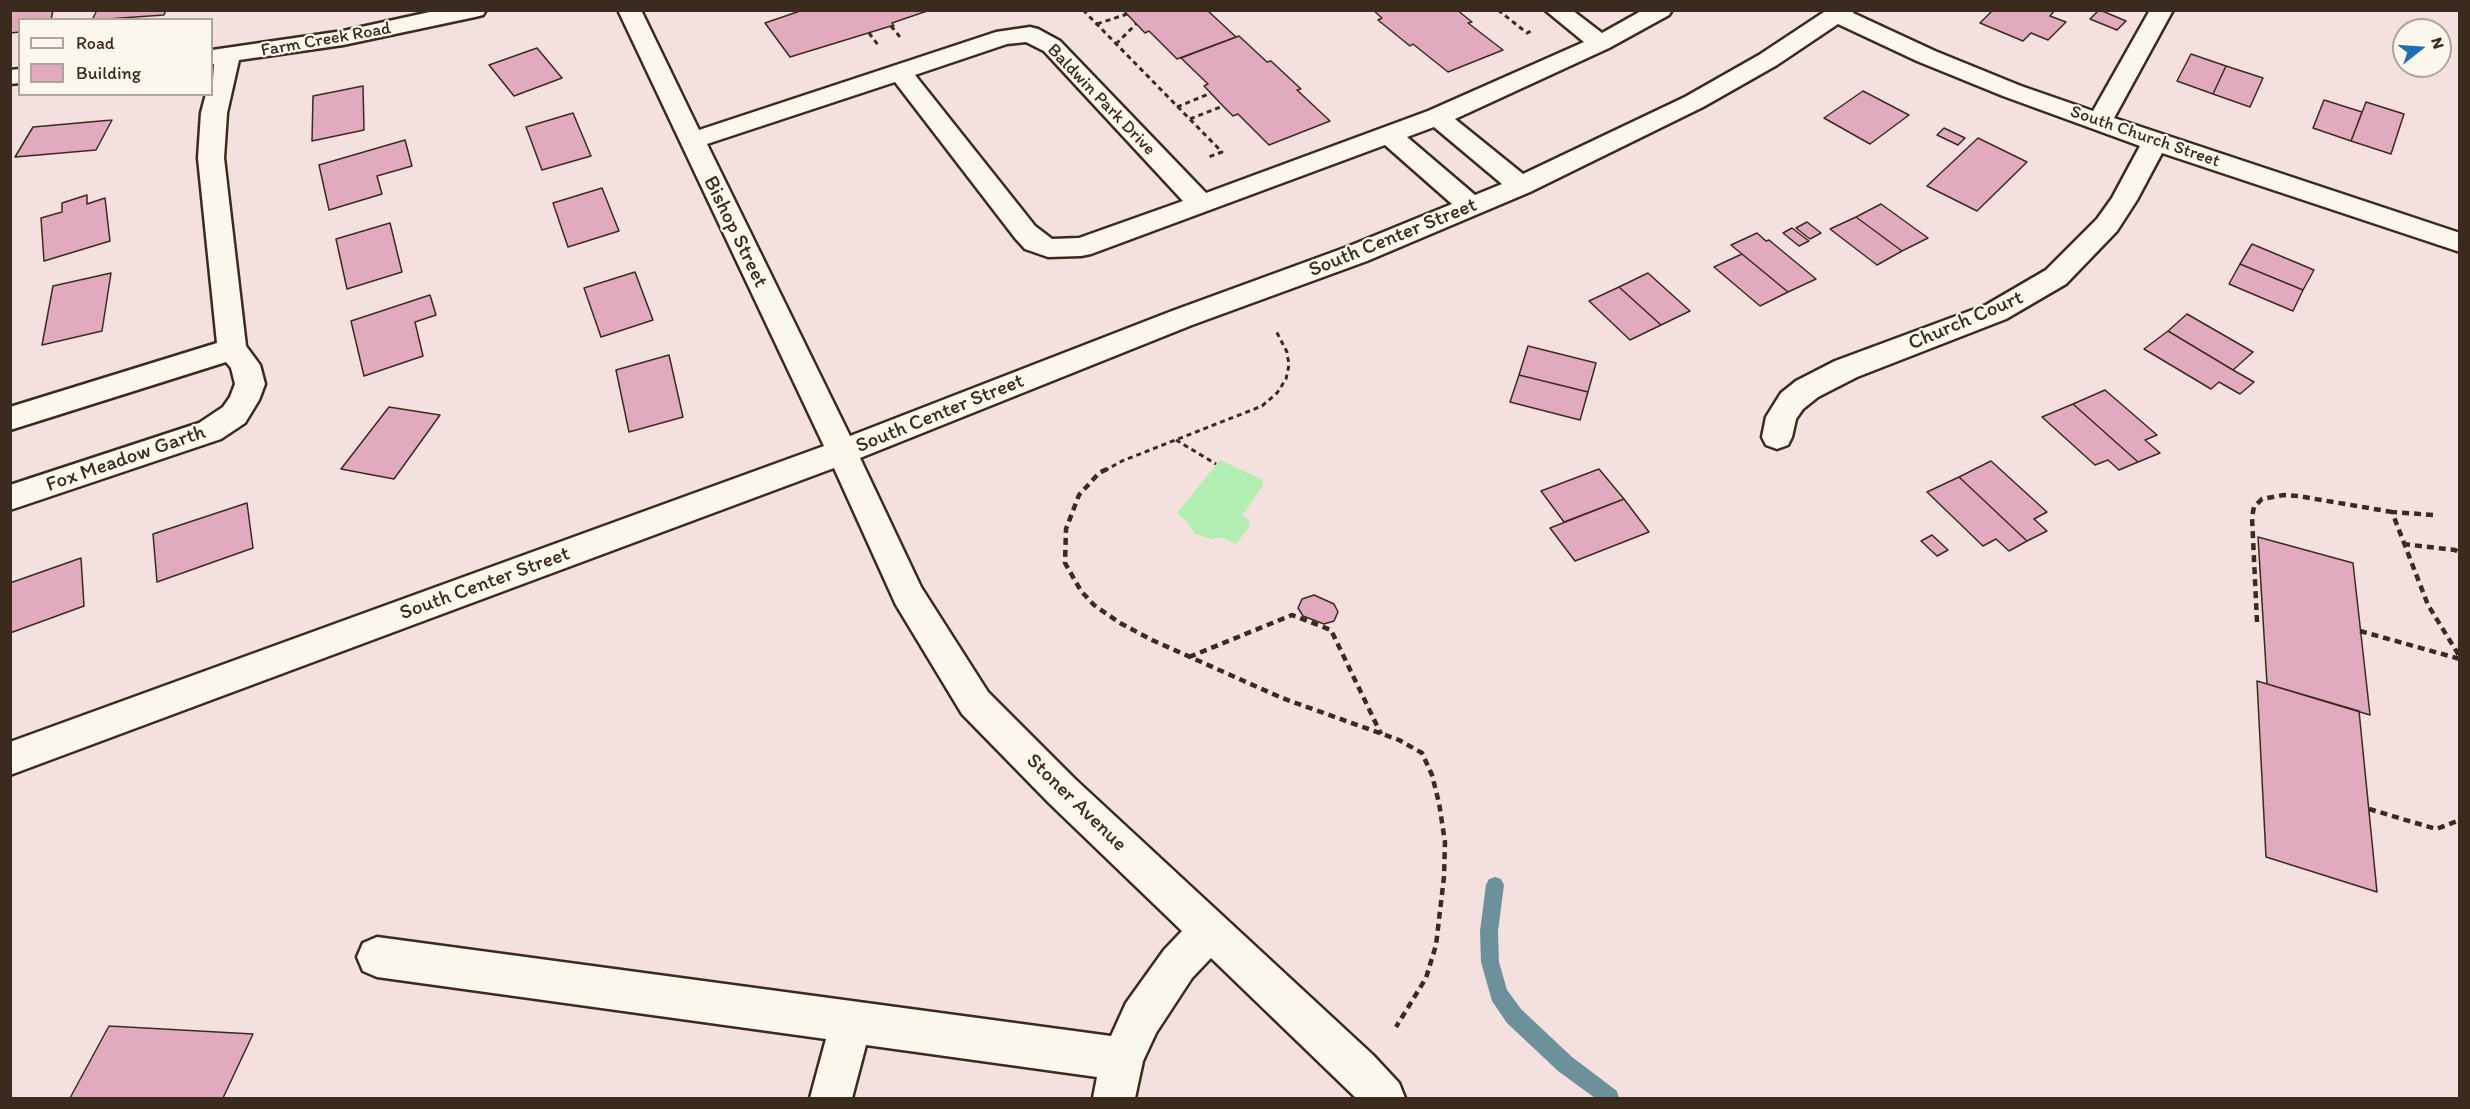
<!DOCTYPE html>
<style>
body{margin:0}
#map{position:relative;width:2470px;height:1109px;overflow:hidden;background:#f4e0de;font-family:Itim,sans-serif}
canvas{display:block}
.frame{position:absolute;inset:0;border:12px solid #3b2a1e;pointer-events:none}
.legend{position:absolute;left:18px;top:18px;width:195px;height:78px;box-sizing:border-box;background:#fbf7ec;border:2px solid #aea59a;margin:0;padding:8px 10px;list-style:none;font-size:18px;color:#3b2a1e}
.legend li{display:flex;align-items:center;gap:12px;height:30px}
.legend b{width:30px;border:2px solid #aea59a}
.north{position:absolute;left:2392px;top:18px;width:60px;height:60px;box-sizing:border-box;background:#fbf7ec;border:2px solid #aea59a;border-radius:50%;rotate:73deg;font-size:16px;font-weight:700;line-height:24px;text-align:center;color:#3b2a1e}
.north::after{content:'';display:block;margin:auto;width:21px;height:27px;background:#1f6fb2;clip-path:polygon(50% 0,100% 100%,50% 72%,0 100%)}
</style>
<div id="map">
<canvas width="2470" height="1109"></canvas>
<div class="frame"></div>
<ul class="legend">
<li><b style="height:8px;background:#fbf7ec"></b>Road</li>
<li><b style="height:16px;background:#e2aabe"></b>Building</li>
</ul>
<div class="north">N</div>
</div>
<script>
const c = document.querySelector('canvas').getContext('2d');
c.lineJoin = 'round';
function fill(path, color) { c.fillStyle = color; c.fill(path, 'evenodd'); }
const poly = rows => new Path2D(rows.map(r => 'M' + r).join(''));
function stroke(path, color, width, dash) { c.strokeStyle = color; c.lineWidth = width; c.lineCap = dash ? 'butt' : 'round'; c.setLineDash(dash || []); c.stroke(path); }
function write(font, color, halo, rows, align = 'center') {
  c.font = font + ' Itim,sans-serif'; c.lineWidth = 4.5; c.setLineDash([]); c.textBaseline = 'middle'; c.strokeStyle = halo; c.fillStyle = color; for (const [text, x, y, turn = 0] of rows) {
    c.save(); c.translate(x, y); c.rotate((+turn || 0) * Math.PI / 180); c.textAlign = isNaN(turn) ? turn : align; if (halo) c.strokeText(text, 0, 0); c.fillText(text, 0, 0); c.restore();
  }
}
fill(poly([
 [1220,460,1263,480,1263,485,1242,516,1248,519,1250,526,1236,544,1220,537,1211,539,1195,534,1186,520,1177,513]
]), '#b2edb1');
fill(poly([
 [1495,877,1501,879,1504,885,1498,931,1499,962,1507,990,1521,1009,1572,1057,1617,1091,1619,1098,1595,1098,1558,1071,1507,1023,1492,1001,1481,962,1480,931,1486,885,1489,879,1495,877]
]), '#6c919b');
const building = poly([
 [53,10,51,20,20,20,20,32,10,33,10,11,53,10],
 [97,10,166,10,164,15,92,20,97,10],
 [803,10,930,10,892,23,894,26,891,26,790,57,765,23,803,10],
 [1123,10,1207,10,1236,37,1177,59,1149,31,1145,33,1123,10],
 [1373,10,1457,10,1472,22,1468,23,1503,50,1448,72,1413,44,1410,46,1378,20,1382,18,1373,10],
 [1993,10,2055,10,2050,16,2066,22,2048,40,2031,33,2023,41,1980,23,1993,10],
 [2099,10,2100,10,2126,21,2117,30,2090,19,2099,10],
 [1239,36,1267,62,1271,61,1301,89,1297,90,1330,121,1269,145,1238,114,1233,116,1223,106,1204,86,1208,84,1181,58,1239,36],
 [537,48,562,78,514,96,489,65,537,48],
 [2191,54,2226,66,2213,94,2177,81,2191,54],
 [2226,66,2263,78,2250,107,2213,94,2226,66],
 [363,86,364,130,312,141,313,96,363,86],
 [1863,91,1909,115,1870,144,1824,118,1863,91],
 [2324,100,2362,112,2351,141,2313,128,2324,100],
 [2366,102,2404,114,2391,154,2351,141,2366,102],
 [573,113,591,156,542,170,526,127,573,113],
 [112,120,96,150,15,157,33,127,112,120],
 [1944,128,1965,138,1958,145,1937,135,1944,128],
 [1978,138,2027,162,1977,211,1927,186,1978,138],
 [405,140,412,166,377,176,382,194,329,210,319,165,405,140],
 [602,188,619,231,568,247,553,203,602,188],
 [87,195,87,204,105,198,110,241,44,261,41,218,62,212,62,203,87,195],
 [1881,204,1928,238,1902,251,1856,217,1881,204],
 [1856,217,1902,251,1877,265,1830,229,1856,217],
 [1807,222,1821,233,1810,239,1796,228,1807,222],
 [390,223,402,272,347,289,336,239,390,223],
 [1792,228,1809,241,1799,246,1783,233,1792,228],
 [1757,233,1766,241,1769,240,1816,279,1788,292,1731,245,1757,233],
 [2252,244,2314,270,2303,290,2240,264,2252,244],
 [1742,254,1788,292,1760,306,1714,267,1742,254],
 [2240,264,2303,290,2293,311,2229,284,2240,264],
 [635,272,653,320,601,337,584,288,635,272],
 [111,273,102,331,42,345,53,286,111,273],
 [1648,273,1690,311,1661,325,1619,287,1648,273],
 [1619,287,1661,325,1630,340,1589,301,1619,287],
 [430,295,436,315,415,322,423,356,364,376,351,321,430,295],
 [2187,314,2253,352,2233,370,2168,331,2187,314],
 [2168,331,2233,370,2254,382,2240,394,2219,382,2211,389,2144,349,2168,331],
 [1528,346,1596,363,1588,392,1519,375,1528,346],
 [669,355,683,417,629,432,616,370,669,355],
 [1519,375,1588,392,1580,420,1510,402,1519,375],
 [2105,390,2157,435,2145,440,2160,453,2138,462,2073,404,2105,390],
 [2073,404,2138,462,2119,470,2108,460,2095,465,2042,417,2073,404],
 [389,407,440,415,394,479,341,469,389,407],
 [1991,461,2047,512,2034,519,2047,531,2027,541,1959,477,1991,461],
 [1599,469,1624,499,1564,522,1541,491,1599,469],
 [1959,477,2027,541,2009,551,1996,539,1983,546,1927,492,1959,477],
 [1624,499,1649,532,1575,561,1550,528,1624,499],
 [247,503,253,548,157,582,153,534,247,503],
 [1932,535,1948,550,1937,556,1921,541,1932,535],
 [2258,537,2353,563,2370,715,2267,684,2258,537],
 [81,558,84,606,10,633,10,583,81,558],
 [1314,595,1334,604,1338,612,1334,621,1324,624,1303,616,1298,608,1302,599,1314,595],
 [2257,681,2359,711,2377,892,2266,857,2257,681],
 [109,1026,253,1034,223,1098,70,1098,109,1026]
]);
fill(building, '#e2aabe');
stroke(building, '#3b2a1e', 1.5);
const minor = poly([
 [439,10,486,10,483,15,475,17,343,45,239,60,227,113,224,158,246,346,260,365,265,384,259,400,245,423,221,439,10,510,10,485,199,423,223,407,230,397,235,384,231,368,226,362,10,430,10,407,217,343,198,158,201,113,206,94,212,94,214,64,212,64,212,50,343,31,439,10],
 [618,10,641,10,699,130,996,32,1030,27,1038,29,1060,41,1206,193,1428,111,1584,42,1545,10,1572,10,1602,33,1643,10,1672,10,1669,15,1609,48,1455,119,1523,174,1685,97,1759,55,1827,10,1854,10,1853,13,1935,51,2021,86,2093,111,2150,10,2173,10,2114,118,2460,233,2460,252,2162,153,2137,200,2117,231,2066,284,2006,319,1857,377,1818,397,1803,409,1796,419,1792,437,1788,445,1777,449,1766,445,1762,437,1766,417,1781,393,1796,381,1835,361,1986,305,2046,270,2097,219,2112,198,2140,146,2003,96,1917,61,1838,24,1777,65,1703,107,1530,192,1367,261,1192,325,860,458,921,587,988,692,1075,779,1373,1055,1399,1083,1405,1098,1356,1098,1211,958,1192,978,1156,1033,1143,1061,1135,1098,1093,1098,1097,1077,866,1045,852,1098,810,1098,826,1039,377,977,363,971,357,957,363,943,377,937,1111,1036,1126,1003,1164,950,1182,931,1049,803,962,714,896,605,834,468,10,775,10,742,824,446,618,10],
 [1026,42,1044,51,1183,201,1079,238,1052,239,1035,226,915,75,1007,44,1026,42],
 [895,82,1015,238,1025,249,1048,257,1081,256,1091,254,1385,145,1452,204,1347,247,1172,311,850,436,707,144,895,82],
 [1434,127,1502,184,1475,195,1407,137,1434,127],
 [20,69,20,83,10,84,10,70,20,69]
]);
stroke(minor, '#3b2a1e', 5);
stroke(poly([
 [1083,10,1222,152,1206,158],
 [1498,10,1527,33,1531,31],
 [1097,24,1127,14],
 [891,26,900,37],
 [869,33,878,45],
 [1116,44,1136,24],
 [1177,107,1211,93],
 [1190,119,1223,106],
 [1176,440,1216,464],
 [1104,471,1122,461,1262,406,1277,393,1286,379,1289,365,1287,352,1275,329]
]), '#3b2a1e', 3, [5, 4]);
stroke(poly([
 [1107,469,1099,473,1079,495,1066,529,1065,563,1081,591,1094,605,1120,623,1152,640,1282,698,1399,740,1422,753,1432,775,1439,803,1445,842,1444,877,1436,945,1426,978,1396,1027],
 [2433,515,2392,512,2428,605,2460,657],
 [2403,544,2455,550,2460,553],
 [2257,622,2252,517,2254,507,2262,499,2284,495,2298,496,2392,512],
 [2360,631,2460,659],
 [1189,657,1292,615,1331,630,1381,734],
 [2369,809,2436,829,2460,820]
]), '#3b2a1e', 4.5, [7, 5]);
fill(minor, '#fbf7ec');
write('18px', '#3b2a1e', '#fbf7ec', [
 ["Farm Creek Road",326,40,-10],
 ["Baldwin Park Drive",1101,100,46],
 ["South Church Street",2145,137,19]
]);
write('21px', '#3b2a1e', '#fbf7ec', [
 ["Bishop Street",735,232,64],
 ["South Center Street",1393,238,-22],
 ["Church Court",1966,321,-23],
 ["South Center Street",940,414,-22],
 ["Fox Meadow Garth",126,459,-19],
 ["South Center Street",485,584,-20],
 ["Stoner Avenue",1076,803,44]
]);
</script>
